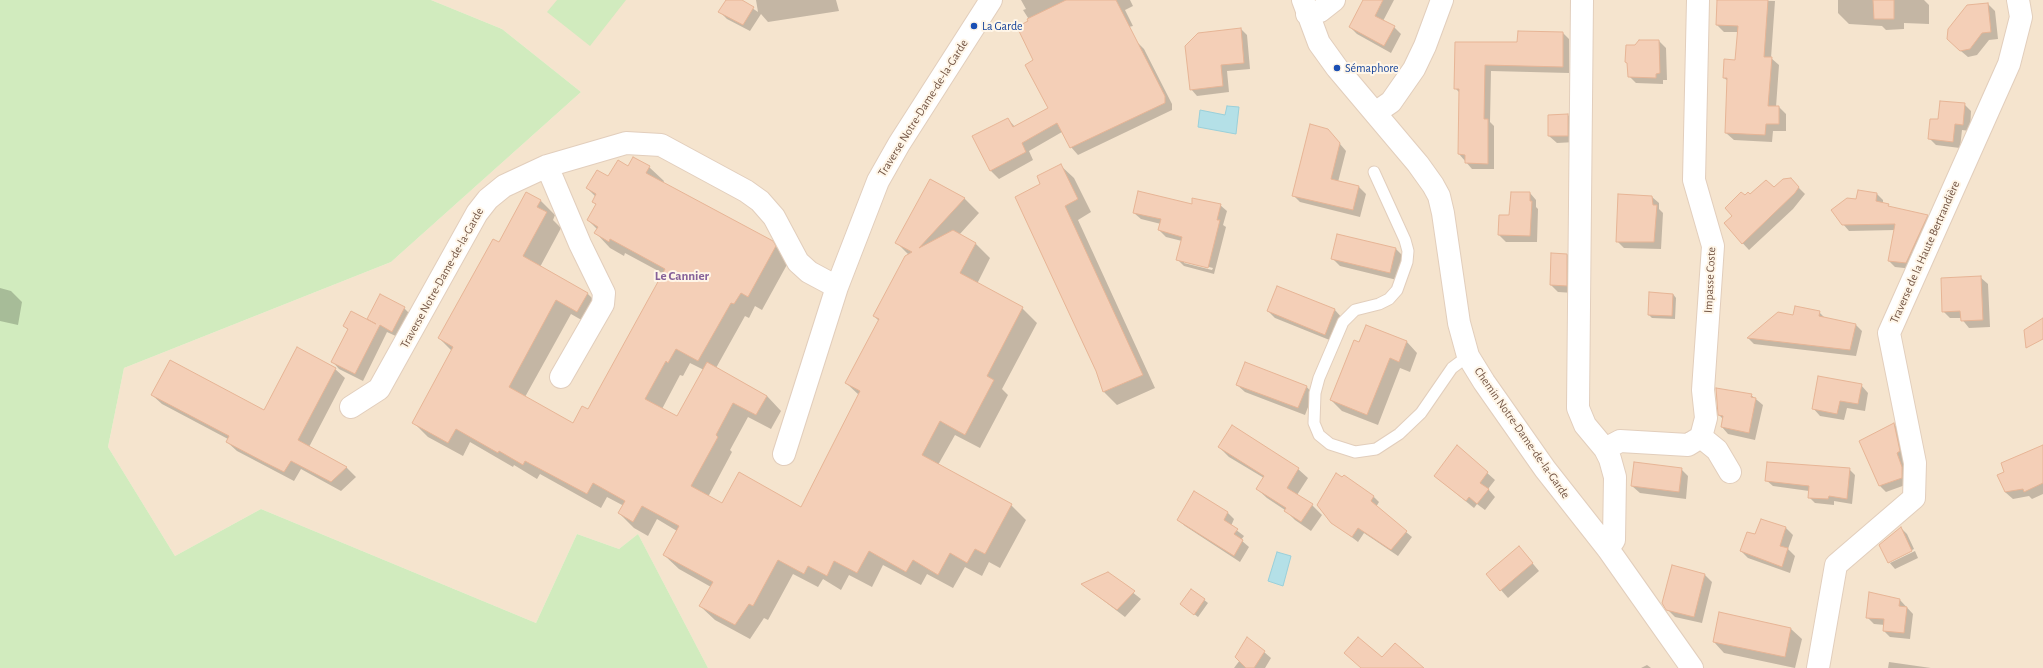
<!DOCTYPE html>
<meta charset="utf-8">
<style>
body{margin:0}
canvas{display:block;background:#fdf2e0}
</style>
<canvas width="2043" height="668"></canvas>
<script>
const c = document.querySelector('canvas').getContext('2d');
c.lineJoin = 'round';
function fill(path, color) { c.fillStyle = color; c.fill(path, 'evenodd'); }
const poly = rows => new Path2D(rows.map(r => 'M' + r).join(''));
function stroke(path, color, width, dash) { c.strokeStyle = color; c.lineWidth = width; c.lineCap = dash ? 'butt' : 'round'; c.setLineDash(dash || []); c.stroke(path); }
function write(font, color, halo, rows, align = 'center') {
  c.font = font + ' "Alegreya Sans",sans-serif'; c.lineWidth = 4; c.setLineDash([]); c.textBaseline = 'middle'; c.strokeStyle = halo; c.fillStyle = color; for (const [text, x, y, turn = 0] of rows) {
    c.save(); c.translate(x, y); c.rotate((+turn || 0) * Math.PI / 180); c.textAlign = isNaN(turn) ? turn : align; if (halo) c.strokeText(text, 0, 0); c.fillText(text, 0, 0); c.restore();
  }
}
fill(poly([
 [431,0,2043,0,2043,668,708,668,638,534,619,549,577,534,536,623,261,509,175,556,108,447,124,368,391,262,581,92,502,29]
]), '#f5e4ce');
fill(poly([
 [0,0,431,0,502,29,581,92,391,262,124,368,108,447,175,556,261,509,536,623,577,534,619,549,638,534,708,668,0,668],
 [557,0,626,0,590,46,547,12]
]), '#d1ebbe');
const water = poly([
 [1227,106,1239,107,1236,134,1198,127,1200,110,1225,115,1227,106],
 [1277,552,1291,556,1283,586,1268,581,1277,552]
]);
fill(water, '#b4e0e7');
stroke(water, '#9ad0da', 1);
fill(poly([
 [727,0,740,0,758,12,756,0,836,0,839,11,768,22,761,14,750,31,727,19,720,12],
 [1021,0,1130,0,1133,6,1125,10,1133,26,1110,31,1136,41,1144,49,1172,104,1172,110,1078,155,1071,147,1062,132,1029,151,1033,160,999,179,991,171,974,136,1008,119,1015,127,1050,109,1034,61,1030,21,1023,10,1026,9],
 [1364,0,1394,0,1383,21,1394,27,1401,34,1391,53,1357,34,1350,27],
 [1718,0,1775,1,1771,58,1779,65,1776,107,1779,107,1786,114,1786,131,1773,131,1772,142,1734,140,1726,133,1728,81,1724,78,1736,61,1739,32,1724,32,1717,25],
 [1838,0,1924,0,1929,5,1929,24,1904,23,1904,29,1886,30,1882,26,1849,24,1838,13],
 [1988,4,1995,11,1998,39,1989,40,1977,55,1968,57,1955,46],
 [1241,29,1247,35,1250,69,1227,71,1229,92,1197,96,1191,89],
 [1563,33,1569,39,1569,73,1491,71,1490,122,1494,126,1494,169,1472,169,1459,154,1460,93,1455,88,1456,43,1518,43],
 [1659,41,1666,48,1667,80,1663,80,1663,84,1636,83,1629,76,1636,46],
 [1964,104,1971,111,1970,131,1962,130,1960,148,1936,145,1929,138,1939,120],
 [1568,115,1575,123,1575,142,1557,143,1549,136],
 [1328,130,1346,151,1338,182,1359,187,1366,194,1360,217,1300,202,1293,195],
 [1060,165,1074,178,1091,212,1078,220,1155,388,1117,405,1104,392,1097,371,1082,341,1083,341,1042,184],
 [628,167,649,167,664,181,663,183,772,242,789,261,762,310,755,306,749,318,745,316,716,368,767,396,781,411,771,429,748,417,730,450,732,452,708,497,722,505,801,508,859,395,846,383,879,321,874,316,909,255,897,243,930,181,965,199,979,213,959,235,976,244,990,258,977,284,1022,308,1037,323,1002,389,1008,395,980,448,955,435,938,465,1011,505,1026,520,1000,568,989,562,982,576,965,567,953,588,927,574,921,585,883,565,872,587,849,575,841,590,823,579,818,587,793,574,768,620,764,618,750,639,715,620,700,606,711,587,679,569,664,555,677,531,657,519,648,536,634,528,619,513,624,506,607,497,601,508,540,474,537,479,514,465,513,467,470,442,463,456,428,437,414,423,452,351,439,338,499,244,527,193,541,201,555,215,553,220,561,228,540,267,587,293,602,308,592,326,571,314,525,397,574,425,588,411,664,274,625,253,624,256,610,248,596,233,598,230,588,220,597,205,593,202,596,197,587,188],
 [690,363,704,370,677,418,662,409,680,375,683,376],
 [1797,186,1805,194,1793,209,1749,250,1725,224,1734,216,1745,196,1774,189],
 [1859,191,1877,194,1883,200,1883,204,1891,208,1927,216,1933,222,1913,269,1895,267,1889,261,1895,230,1849,231,1843,224,1857,200],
 [1530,193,1536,200,1536,207,1538,209,1537,242,1506,242,1499,235,1510,216],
 [1652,197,1659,203,1659,209,1663,213,1661,249,1624,248,1617,241],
 [1192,205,1220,205,1227,211,1223,225,1226,227,1214,274,1184,266,1178,260,1182,241,1166,237,1159,230,1161,224,1141,219,1134,213],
 [1184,261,1213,268,1212,270,1184,263],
 [1338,235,1396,249,1403,256,1397,280,1340,266,1333,259],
 [1567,254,1574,262,1574,293,1558,292,1551,285],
 [1980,277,1988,284,1990,327,1969,328,1961,318,1950,318,1943,311],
 [1277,287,1335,310,1342,318,1332,341,1275,318,1268,311],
 [0,288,11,291,22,302,18,325,0,321],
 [1673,294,1676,298,1675,319,1652,318,1649,315],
 [404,308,411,315,400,338,387,332,363,381,339,369,332,361,348,330,344,326,372,322,368,319],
 [1819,312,1826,319,1856,325,1862,331,1856,356,1754,344,1748,338,1779,313,1794,316],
 [1367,326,1407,342,1417,353,1410,372,1400,368,1378,425,1342,411,1331,400],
 [335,369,345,378,309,447,347,468,356,477,341,491,301,469,294,481,237,451,227,442,228,439,162,404,152,395,264,411],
 [1237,385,1306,386,1313,394,1305,415,1245,392],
 [1861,385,1868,393,1865,411,1847,408,1844,420,1820,416,1813,408],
 [1751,395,1763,405,1755,440,1728,434,1722,427,1723,419,1719,415],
 [1894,424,1900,430,1905,457,1903,459,1908,474,1908,484,1886,492,1880,486],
 [2043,445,2043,494,2032,499,2029,496,2013,499,2005,492,2005,472],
 [1219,447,1298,469,1308,478,1297,495,1312,505,1322,515,1311,531,1295,520,1285,510,1267,498,1257,489,1264,478,1229,457],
 [1458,447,1495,480,1488,489,1495,497,1485,510,1477,504,1474,508,1435,476],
 [1681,469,1688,476,1686,499,1640,493,1632,486],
 [1849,469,1855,475,1852,504,1834,501,1834,505,1815,503,1809,497,1809,491,1773,486,1766,480],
 [1195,492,1228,513,1234,519,1231,526,1244,536,1241,540,1249,547,1240,562,1185,526,1178,520],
 [1373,496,1379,502,1376,507,1412,537,1398,556,1364,533,1358,542,1332,522],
 [1786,528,1793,535,1788,549,1795,556,1790,573,1748,558,1741,551,1755,536],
 [1901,528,1907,534,1914,549,1890,561,1890,563,1915,551,1918,558,1895,569,1889,562],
 [1519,547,1539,571,1508,598,1487,574],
 [1672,566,1705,575,1712,582,1702,623,1675,617,1667,609],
 [1108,573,1141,599,1125,617,1082,584],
 [1192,590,1208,603,1198,617,1185,607],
 [1900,600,1913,614,1910,639,1890,637,1884,631,1885,625,1874,624,1867,617],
 [1791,629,1802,639,1795,668,1724,653,1714,642],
 [1264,652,1271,658,1265,668,1234,668,1240,660],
 [1889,662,1931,668,1888,668],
 [1647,665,1651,668,1641,668]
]), '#0003');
const building = poly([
 [726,0,742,0,754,7,743,25,718,12,726,0],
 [1066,0,1116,0,1165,96,1165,103,1070,148,1057,123,1022,143,1026,152,990,171,972,136,1008,118,1013,127,1048,108,1025,65,1033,60,1017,27,1028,21,1027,19,1066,0],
 [1363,0,1383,0,1375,16,1395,26,1384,46,1349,27,1363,0],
 [1717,0,1768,0,1764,57,1772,57,1768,106,1779,106,1779,124,1766,124,1765,135,1725,133,1727,78,1723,78,1724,59,1735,60,1738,26,1716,25,1717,0],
 [1873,0,1894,0,1894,19,1874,19,1873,0],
 [1988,3,1991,32,1982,33,1970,49,1960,51,1947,39,1948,29,1967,5,1988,3],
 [1241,28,1244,63,1221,65,1223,86,1190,90,1185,46,1198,33,1241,28],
 [1518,31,1563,32,1563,67,1485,65,1484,119,1488,119,1488,164,1465,163,1465,155,1458,154,1459,89,1454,89,1455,42,1517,42,1518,31],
 [1639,40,1659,40,1660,73,1656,74,1656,78,1628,77,1627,63,1625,62,1626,45,1635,45,1639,40],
 [1940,101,1965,103,1963,125,1955,124,1953,142,1928,139,1930,119,1938,119,1940,101],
 [1568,114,1568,136,1548,136,1548,115,1568,114],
 [1310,124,1328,129,1340,143,1331,179,1359,186,1353,210,1292,196,1310,124],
 [633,157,650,166,646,173,773,241,776,246,748,297,741,293,734,304,731,303,698,361,676,349,668,363,666,361,645,399,677,416,707,362,767,396,756,415,733,403,716,435,718,437,691,486,722,503,739,472,801,507,860,391,845,383,879,319,873,316,905,256,912,252,895,243,930,179,965,198,919,248,953,230,976,243,960,273,1023,307,987,376,994,380,965,435,940,421,922,455,1012,504,985,554,975,549,967,563,950,553,938,575,913,560,906,572,869,551,857,573,834,561,827,576,808,566,804,574,778,560,753,606,749,604,735,625,699,606,713,582,663,555,679,526,642,506,633,522,618,513,625,501,593,483,587,494,525,461,523,465,499,451,498,453,456,429,448,443,412,423,453,347,438,338,493,239,499,242,526,192,541,200,537,207,547,212,523,256,588,293,577,312,556,300,509,387,573,423,582,406,588,409,665,269,610,239,609,242,594,233,598,227,587,220,596,204,592,202,596,194,586,188,597,170,608,176,618,160,628,166,633,157],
 [1061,164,1078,199,1065,206,1143,375,1103,392,1096,371,1015,197,1040,184,1037,176,1061,164],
 [1791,178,1799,187,1795,193,1742,244,1724,223,1732,216,1725,208,1741,192,1745,195,1748,192,1750,194,1766,180,1774,187,1783,179,1791,178],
 [1858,190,1877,193,1876,201,1889,204,1888,206,1928,215,1906,263,1888,261,1895,224,1842,225,1831,210,1847,198,1856,199,1858,190],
 [1138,191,1192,204,1192,198,1221,204,1217,220,1220,220,1208,268,1176,260,1182,237,1158,230,1161,219,1133,213,1138,191],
 [1511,192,1530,192,1530,201,1532,201,1530,236,1498,235,1499,215,1509,215,1511,192],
 [1618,194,1652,196,1653,205,1657,205,1654,242,1616,242,1618,194],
 [1337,234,1396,248,1390,273,1331,259,1337,234],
 [1551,253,1567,254,1567,286,1550,285,1551,253],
 [1981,276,1983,320,1961,321,1960,311,1942,312,1941,278,1981,276],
 [1277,286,1335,309,1325,335,1267,311,1277,286],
 [1649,292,1673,294,1672,316,1648,315,1649,292],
 [380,294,405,307,392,332,380,325,355,374,331,362,348,329,343,326,351,311,376,324,367,319,380,294],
 [1795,306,1820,311,1819,316,1856,324,1850,350,1747,338,1778,312,1793,315,1795,306],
 [2043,318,2043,339,2026,348,2024,330,2043,318],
 [1366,325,1407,341,1399,362,1390,358,1367,415,1330,400,1354,340,1359,342,1366,325],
 [297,347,336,368,298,440,347,467,331,482,291,461,284,472,264,462,226,442,229,436,151,395,170,360,264,410,297,347],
 [1245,362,1307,386,1298,408,1236,385,1245,362],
 [1818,376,1862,384,1858,404,1840,401,1837,414,1812,409,1818,376],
 [1716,388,1752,394,1751,397,1756,398,1749,433,1721,427,1723,416,1718,415,1716,388],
 [1894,423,1900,451,1897,453,1902,467,1902,478,1879,486,1859,441,1894,423],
 [1232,425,1299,468,1287,488,1313,504,1301,522,1284,511,1286,508,1256,489,1264,476,1218,447,1232,425],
 [1457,445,1488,472,1480,483,1489,489,1477,504,1469,497,1466,501,1434,476,1457,445],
 [2043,445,2043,483,2024,492,2023,489,2005,492,1997,475,2004,472,2001,463,2043,445],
 [1634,462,1682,468,1679,492,1631,486,1634,462],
 [1767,462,1850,468,1847,499,1829,496,1828,499,1808,498,1809,486,1765,481,1767,462],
 [1336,473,1342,477,1344,475,1374,496,1371,501,1407,531,1391,550,1358,528,1352,537,1331,523,1317,505,1336,473],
 [1194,491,1228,512,1224,520,1238,529,1234,534,1243,540,1234,556,1177,520,1194,491],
 [1761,519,1786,527,1780,546,1788,548,1782,567,1740,551,1747,532,1755,534,1761,519],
 [1901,527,1912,551,1888,563,1879,545,1901,527],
 [1519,546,1533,563,1500,591,1486,574,1519,546],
 [1672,565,1705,574,1694,617,1666,610,1662,603,1672,565],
 [1108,572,1135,591,1117,610,1081,584,1108,572],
 [1191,589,1205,599,1194,615,1180,604,1191,589],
 [1869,592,1900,599,1899,606,1907,607,1904,633,1883,631,1884,619,1866,618,1869,592],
 [1719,612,1791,628,1785,657,1713,642,1719,612],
 [1247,637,1265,651,1254,668,1246,668,1235,657,1247,637],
 [1358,637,1382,657,1395,643,1424,668,1361,668,1344,653,1358,637]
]);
fill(building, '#f4cfb7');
stroke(building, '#e7b596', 1);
const service = poly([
 [1374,172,1405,240,1408,251,1407,262,1397,290,1389,299,1379,304,1355,310,1343,322,1319,378,1315,393,1314,423,1319,435,1330,444,1355,452,1376,449,1399,434,1421,413,1452,368,1468,356]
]);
const minor = poly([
 [1303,0,1319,43,1337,68,1418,164,1433,185,1439,196,1443,213,1459,323,1468,356,1484,382,1545,469,1608,549,1692,668],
 [1582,0,1578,408,1585,425,1605,449,1610,459,1615,477,1614,540,1608,549],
 [1307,14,1320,11,1334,0],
 [1375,113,1391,102,1414,69,1425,46,1442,0],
 [547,166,580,244,604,293,603,304,561,377],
 [351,407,379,389,477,213,488,199,504,186,547,166,626,143,661,145,746,191,760,201,774,217,798,262,809,272,837,287],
 [1701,437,1717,450,1730,472],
 [1605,449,1620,441,1688,445,1701,437,1706,418,1703,390,1713,246,1694,180,1698,0],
 [784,454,837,287,878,181,899,144,991,0],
 [1818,668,1836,565,1914,498,1915,463,1889,333,2009,64,2021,17,2018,0]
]);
stroke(service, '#e2cebc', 13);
stroke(minor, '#e2cebc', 24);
stroke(service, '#fff', 11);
stroke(minor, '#fff', 22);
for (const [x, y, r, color] of [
 [974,26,4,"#1a4fb4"],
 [1337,68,4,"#1a4fb4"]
]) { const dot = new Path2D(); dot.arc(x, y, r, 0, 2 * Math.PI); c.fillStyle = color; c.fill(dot); stroke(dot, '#fff6e8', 1.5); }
write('12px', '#164399', '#fff6e8', [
 ["La Garde",982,26],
 ["Sémaphore",1345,68]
], 'left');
write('12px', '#755746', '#fff6e8', [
 ["Traverse Notre-Dame-de-la-Garde",923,108,-58],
 ["Traverse de la Haute Bertrandière",1925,252,-66],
 ["Traverse Notre-Dame-de-la-Garde",442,278,-61],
 ["Impasse Coste",1710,280,-87],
 ["Chemin Notre-Dame-de-la-Garde",1522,433,55]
]);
write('bold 13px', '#866199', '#fff6e8', [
 ["Le Cannier",682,276]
]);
</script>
